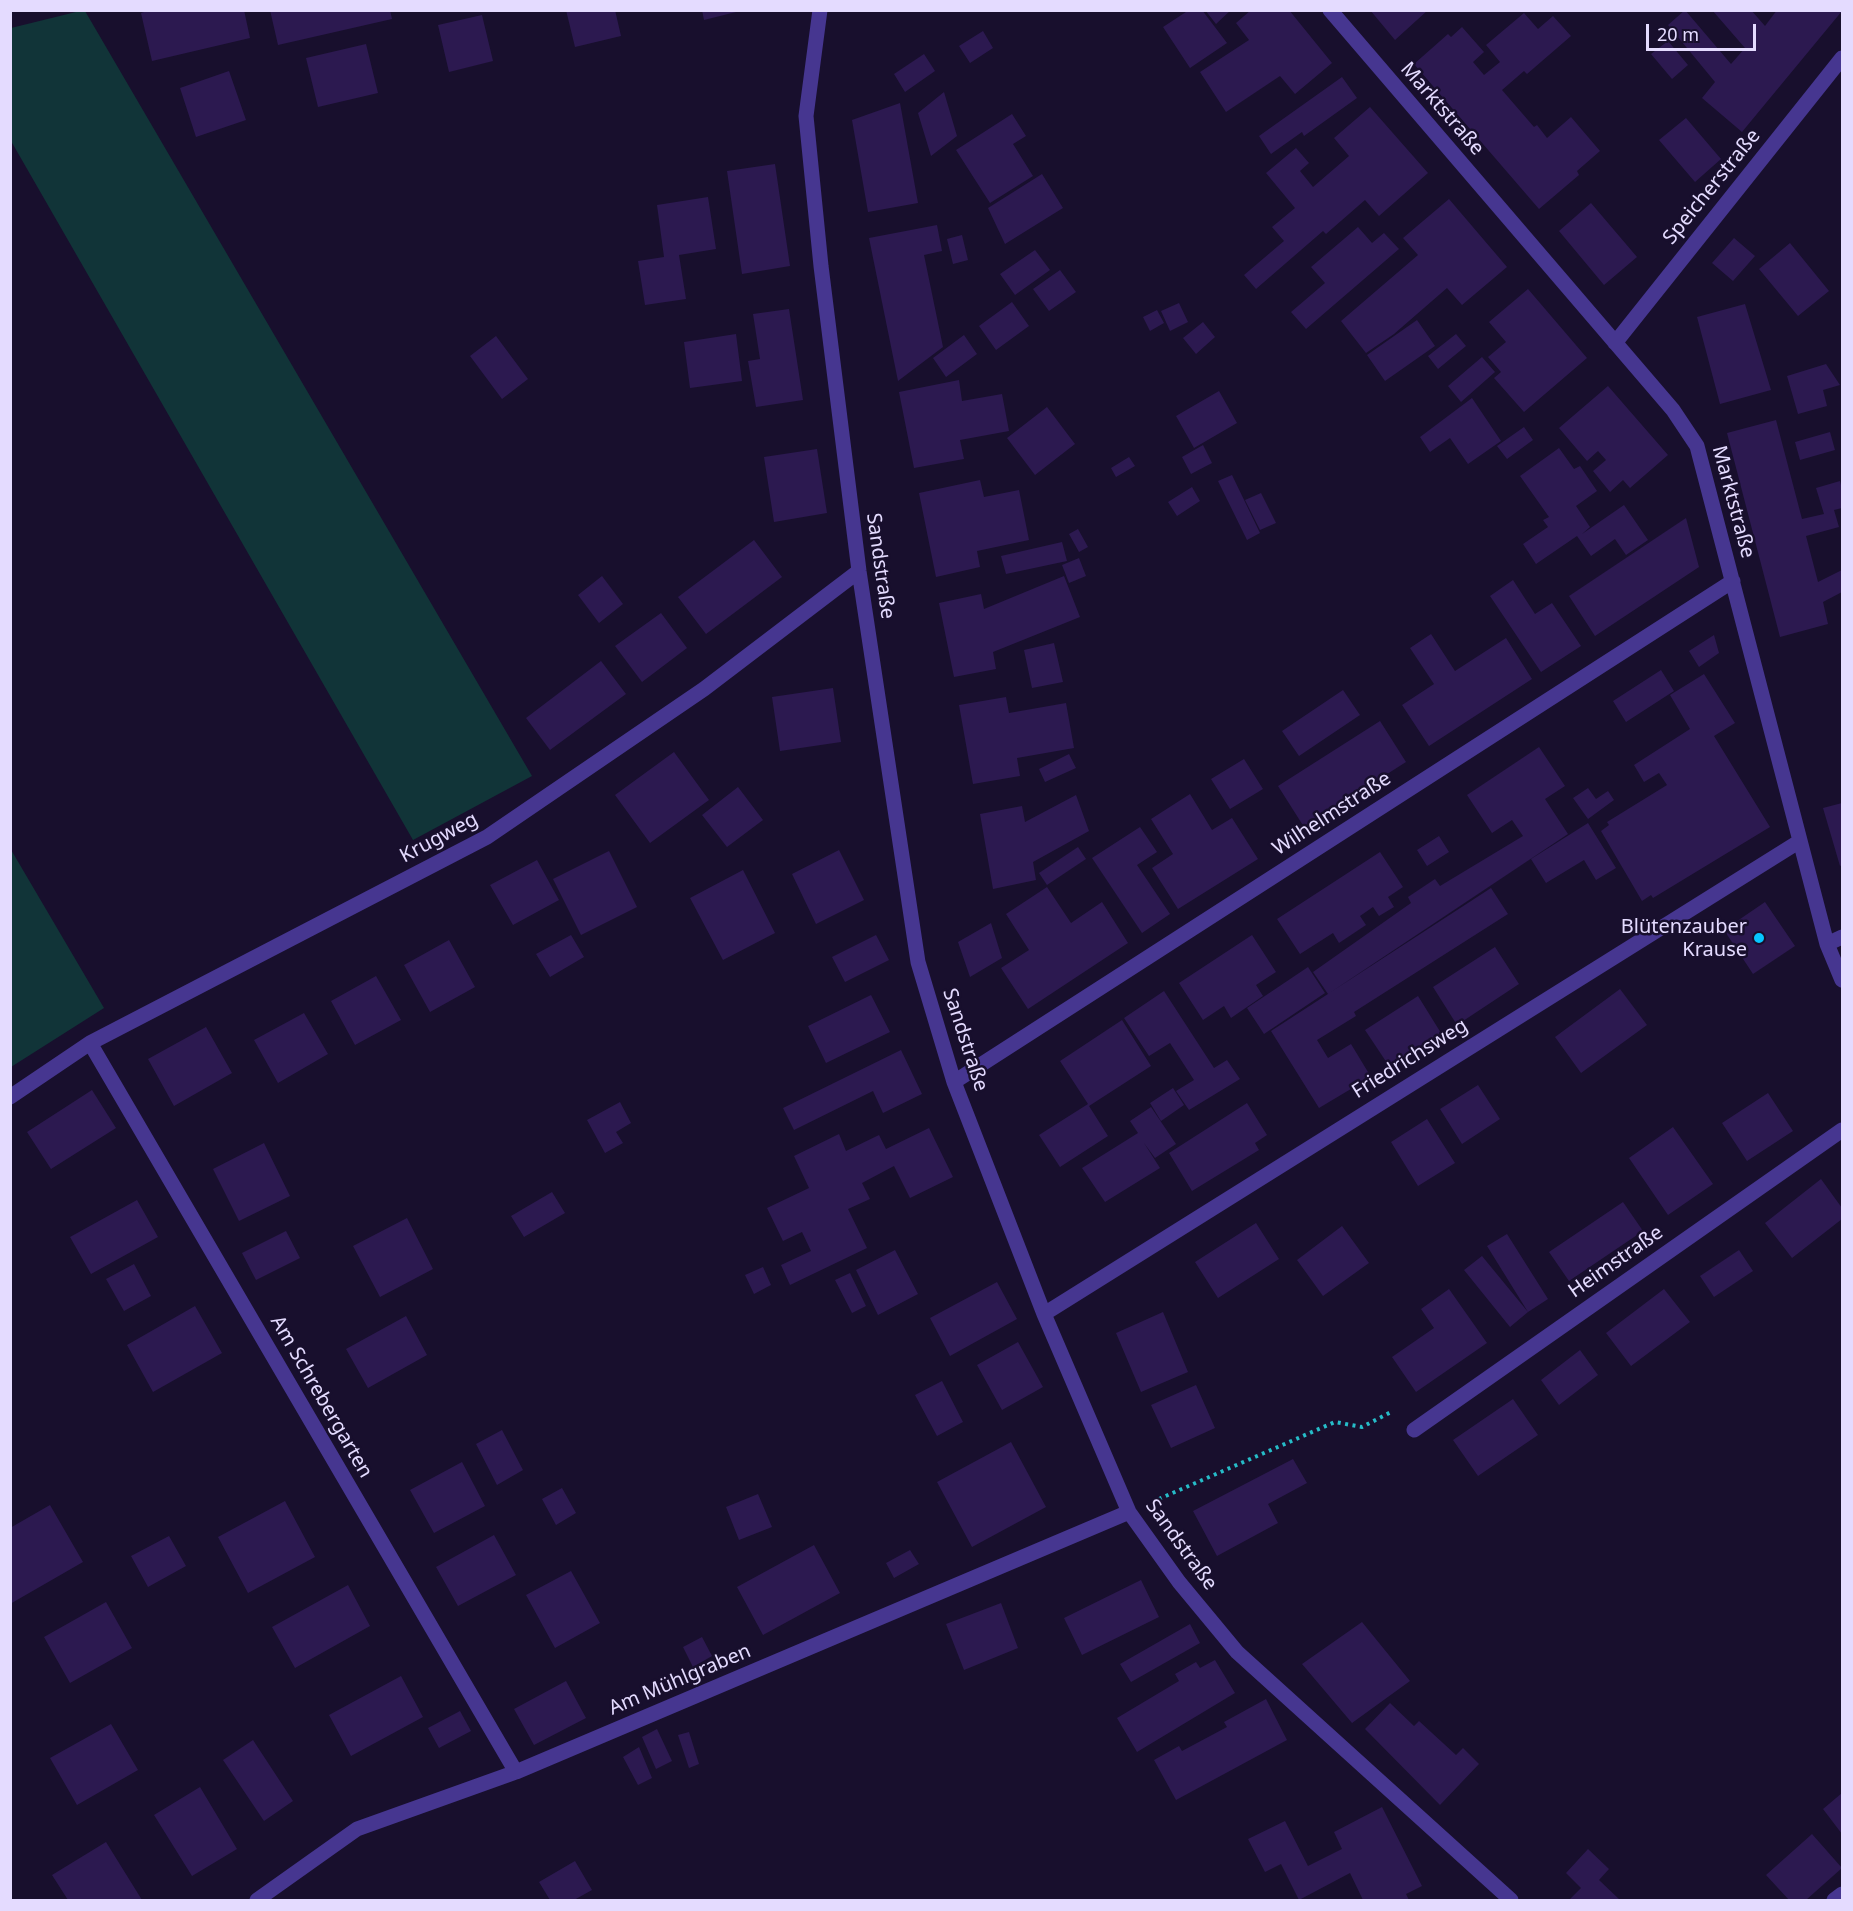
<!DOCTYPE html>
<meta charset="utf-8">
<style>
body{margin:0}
#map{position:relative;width:1853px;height:1911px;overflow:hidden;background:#180f2d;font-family:"Noto Sans",sans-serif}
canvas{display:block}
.frame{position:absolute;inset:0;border:12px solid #e4dbff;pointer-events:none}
.scale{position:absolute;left:1646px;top:24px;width:110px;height:27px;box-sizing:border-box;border:3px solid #e4dbff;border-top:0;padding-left:8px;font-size:18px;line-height:21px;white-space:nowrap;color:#e4dbff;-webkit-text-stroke:4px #180f2d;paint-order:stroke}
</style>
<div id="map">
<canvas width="1853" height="1911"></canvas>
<div class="frame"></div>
<div class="scale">20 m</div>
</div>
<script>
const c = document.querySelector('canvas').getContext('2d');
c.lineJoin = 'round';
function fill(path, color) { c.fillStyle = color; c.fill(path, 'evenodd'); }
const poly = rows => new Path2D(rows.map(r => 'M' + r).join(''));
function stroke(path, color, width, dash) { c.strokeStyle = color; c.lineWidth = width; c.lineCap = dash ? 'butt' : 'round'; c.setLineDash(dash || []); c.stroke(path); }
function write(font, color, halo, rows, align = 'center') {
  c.font = font + ' "Noto Sans",sans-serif'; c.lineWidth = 5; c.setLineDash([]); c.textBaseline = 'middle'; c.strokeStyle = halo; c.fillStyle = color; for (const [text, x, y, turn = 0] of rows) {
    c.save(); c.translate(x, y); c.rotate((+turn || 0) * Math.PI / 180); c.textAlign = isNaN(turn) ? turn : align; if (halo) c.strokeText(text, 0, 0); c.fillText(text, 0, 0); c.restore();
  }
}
fill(poly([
 [80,11,85,11,532,776,413,840,11,141,11,28],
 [10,848,104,1008,11,1067,10,1067]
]), '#113438');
fill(poly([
 [150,10,244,10,250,38,152,61,141,13],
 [270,10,390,10,392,19,278,45],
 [566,10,615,10,621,36,575,47],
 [702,10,740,10,740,11,704,20],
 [1189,10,1202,10,1227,43,1190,68,1163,27],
 [1205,10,1231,10,1216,24],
 [1251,10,1289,10,1332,63,1295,94,1280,76,1226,112,1200,72,1249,40,1236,23],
 [1370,10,1428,10,1395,40],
 [1685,10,1731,64,1745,48,1712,10,1751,10,1765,26,1777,10,1842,11,1742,132,1702,98,1715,82,1668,25],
 [1524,13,1538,29,1553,16,1571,36,1527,74,1524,71,1502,90,1534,127,1537,125,1547,138,1571,117,1600,151,1577,171,1579,175,1539,209,1414,64,1448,34,1451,37,1462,27,1484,52,1473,62,1484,75,1500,62,1486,45],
 [482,15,493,61,449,72,438,25],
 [983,31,993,48,970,63,959,46],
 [1668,41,1688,65,1672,79,1651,54],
 [366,44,378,93,318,107,306,58],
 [924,54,935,71,905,92,894,74],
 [229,71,246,120,196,137,180,88],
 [1342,77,1357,98,1304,136,1302,132,1271,154,1259,136],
 [944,92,957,136,931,156,918,113],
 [900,103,918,203,868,212,852,120],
 [1370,107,1428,173,1379,216,1365,200,1326,234,1323,231,1256,289,1244,275,1284,241,1272,227,1295,208,1266,173,1296,148,1309,163,1300,171,1313,187,1349,156,1334,138],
 [1012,114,1026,136,1013,144,1033,176,990,203,956,150],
 [1686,118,1721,159,1695,182,1659,140],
 [775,164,790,266,742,274,727,171],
 [1042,174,1063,208,1005,244,988,208],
 [708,197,716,249,679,255,686,299,645,305,638,261,664,257,657,205],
 [1449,199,1507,267,1462,305,1447,288,1394,334,1366,353,1341,321,1418,255,1403,238],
 [1591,203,1637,257,1604,285,1559,231],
 [937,225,942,251,924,255,943,347,898,381,869,238],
 [1358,227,1372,243,1384,233,1399,249,1306,329,1291,312,1325,283,1311,267],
 [962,235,968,260,953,264,947,239],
 [1734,238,1755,256,1733,281,1712,263],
 [1790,243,1829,291,1798,316,1759,269],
 [1035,250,1050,270,1015,295,1000,274],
 [1060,270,1076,292,1049,311,1033,289],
 [1528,289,1587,358,1524,412,1494,378,1501,372,1488,357,1506,342,1489,322],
 [1012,302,1029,326,996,350,979,326],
 [1179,303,1188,322,1170,331,1161,311],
 [1745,304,1771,390,1720,404,1697,317],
 [789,309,803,400,756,407,748,361,760,359,753,314],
 [1157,310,1164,323,1150,331,1143,317],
 [1417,320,1435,346,1385,381,1367,355],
 [1203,322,1215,337,1196,354,1183,338],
 [736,334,742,381,690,388,684,342],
 [1456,334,1466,346,1438,369,1428,356],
 [964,335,977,354,946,377,933,358],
 [496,336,528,379,502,399,470,356],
 [1482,357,1495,372,1461,402,1448,386],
 [1826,364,1840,385,1823,390,1827,406,1798,414,1787,376],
 [959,380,962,401,1002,394,1009,431,960,440,964,459,914,468,899,392],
 [1608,386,1668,455,1630,488,1623,480,1610,492,1593,471,1606,460,1598,451,1587,461,1559,428],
 [1219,391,1237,423,1194,448,1176,416],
 [1472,398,1501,441,1468,464,1450,438,1430,452,1420,437],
 [1047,407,1075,444,1035,475,1007,438],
 [1776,420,1802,519,1824,514,1816,488,1840,481,1842,489,1842,508,1834,510,1839,527,1806,536,1818,582,1842,570,1842,592,1823,602,1828,624,1780,637,1727,433],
 [1524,427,1533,440,1507,459,1497,446],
 [1830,432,1835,450,1800,460,1795,442],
 [1203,445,1212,463,1191,474,1182,457],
 [1559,448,1574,469,1580,466,1597,491,1576,506,1590,527,1582,534,1624,505,1648,540,1626,555,1615,539,1591,556,1577,536,1536,564,1523,544,1548,527,1543,520,1549,517,1520,476],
 [817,449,827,513,774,522,764,457],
 [1129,457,1135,466,1116,477,1111,468],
 [1232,475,1260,533,1247,540,1218,481],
 [980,480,984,497,1019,490,1029,540,977,551,980,567,936,577,919,493],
 [1192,487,1200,501,1177,516,1168,502],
 [1261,493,1276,523,1260,530,1245,500],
 [1686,518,1699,567,1595,636,1569,596],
 [1078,529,1088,547,1079,552,1069,534],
 [754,540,782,577,706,634,678,597],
 [1062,542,1067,561,1006,574,1001,556],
 [1079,558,1086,576,1069,583,1062,565],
 [602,576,623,604,599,623,578,595],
 [1064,576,1080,617,993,652,996,669,954,677,939,603,981,594,984,609],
 [1513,580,1535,614,1552,603,1581,646,1541,672,1490,596],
 [661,613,687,648,642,682,615,646],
 [1431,634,1455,671,1506,638,1532,679,1429,746,1402,705,1434,684,1410,648],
 [1714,635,1719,653,1699,667,1689,651],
 [1054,643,1063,682,1032,688,1024,650],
 [601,661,626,694,550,750,526,718],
 [1661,670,1674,691,1626,722,1613,701],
 [1704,674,1735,723,1714,736,1770,827,1653,898,1651,895,1642,901,1601,831,1609,825,1607,822,1667,785,1659,773,1644,782,1634,765,1690,729,1670,695],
 [833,688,841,742,780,751,772,697],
 [1343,690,1360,715,1299,756,1282,731],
 [1006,697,1009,713,1066,703,1074,748,1017,758,1020,776,973,784,959,705],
 [1380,721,1406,762,1304,827,1278,786],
 [1539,747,1565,786,1545,799,1568,834,1328,994,1313,972,1411,903,1408,897,1435,879,1440,886,1523,836,1512,820,1492,833,1467,795],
 [674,752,709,800,650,843,615,795],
 [1069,754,1076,768,1045,782,1039,769],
 [1244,759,1263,789,1230,809,1211,779],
 [738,787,763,820,727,847,702,815],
 [1588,788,1596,799,1608,791,1614,800,1588,819,1573,798],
 [1190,794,1212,830,1232,818,1258,859,1178,909,1152,868,1173,854,1151,819],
 [1076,795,1089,831,1033,862,1036,880,993,889,980,814,1022,806,1025,822],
 [1842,803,1842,865,1840,866,1823,808],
 [1588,823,1616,868,1596,880,1584,860,1546,883,1531,859],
 [1140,827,1157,852,1137,865,1170,914,1142,933,1092,858],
 [1439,836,1449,852,1427,866,1417,850],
 [1078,847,1086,859,1047,885,1039,873],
 [839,850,864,900,816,924,792,874],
 [609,851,637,907,581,935,553,879],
 [1380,852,1403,887,1388,897,1394,907,1379,916,1373,907,1360,916,1366,925,1339,943,1333,933,1300,954,1277,919],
 [537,860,559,900,513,925,490,885],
 [743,870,775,933,723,960,690,898],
 [1047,887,1071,923,1102,902,1128,943,1028,1009,1001,968,1029,950,1006,914],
 [1491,888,1508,914,1354,1012,1356,1016,1317,1040,1328,1058,1351,1044,1371,1077,1319,1108,1271,1031],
 [1765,902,1795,946,1753,974,1724,930],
 [991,923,1002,958,970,977,958,942],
 [571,935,584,957,550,977,536,954],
 [876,935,889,960,845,982,832,957],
 [1252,935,1276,972,1256,985,1263,996,1231,1018,1224,1006,1203,1020,1179,983],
 [449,940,475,987,430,1012,404,965],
 [1495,947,1519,984,1457,1025,1433,987],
 [1308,967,1325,993,1264,1034,1247,1008],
 [376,976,401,1020,355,1045,331,1001],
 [1620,989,1647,1025,1581,1073,1555,1037],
 [1164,991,1214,1068,1227,1060,1240,1079,1189,1110,1176,1091,1194,1080,1170,1043,1149,1056,1124,1018],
 [871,995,890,1032,826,1063,808,1026],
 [1418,996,1441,1033,1389,1066,1365,1030],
 [304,1013,328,1054,278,1083,254,1040],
 [1122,1020,1151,1066,1089,1106,1108,1136,1060,1167,1039,1135,1088,1104,1060,1061],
 [206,1027,232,1073,174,1106,148,1059],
 [901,1050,922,1094,883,1113,873,1091,794,1130,783,1108],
 [1478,1085,1500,1119,1462,1144,1440,1109],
 [1173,1088,1184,1105,1161,1121,1150,1103],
 [92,1090,116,1128,51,1169,27,1132],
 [1768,1093,1793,1131,1747,1161,1722,1123],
 [620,1102,631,1123,616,1132,623,1143,605,1153,587,1120],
 [1247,1103,1267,1135,1255,1143,1259,1150,1192,1191,1169,1153],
 [1151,1107,1176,1144,1155,1158,1144,1143,1160,1168,1105,1202,1082,1168,1138,1133,1130,1121],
 [1427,1119,1455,1163,1418,1186,1391,1142],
 [1673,1127,1713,1184,1668,1215,1629,1158],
 [929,1128,953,1177,910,1198,894,1166,862,1183,870,1199,848,1209,867,1248,790,1285,781,1265,811,1251,802,1232,783,1241,767,1208,809,1188,794,1156,839,1134,846,1151,879,1135,886,1149],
 [264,1143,290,1196,239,1221,213,1169],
 [1821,1179,1842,1208,1842,1219,1792,1258,1765,1223],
 [552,1192,565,1213,524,1237,511,1216],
 [137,1200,158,1237,91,1274,70,1237],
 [1623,1202,1643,1231,1569,1281,1549,1252],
 [407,1218,433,1269,380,1297,353,1246],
 [1256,1223,1279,1259,1218,1298,1195,1262],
 [1342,1226,1369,1263,1323,1296,1297,1260],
 [286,1231,300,1258,256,1280,242,1253],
 [1507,1234,1548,1299,1528,1312,1487,1246],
 [895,1250,918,1294,878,1315,856,1270],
 [1739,1250,1753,1271,1714,1297,1700,1276],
 [1482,1256,1528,1312,1510,1327,1464,1270],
 [134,1264,151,1296,124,1311,106,1279],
 [763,1267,771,1285,754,1294,745,1275],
 [850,1273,866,1306,852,1313,835,1280],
 [997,1282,1017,1319,950,1356,930,1318],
 [1449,1289,1487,1343,1416,1392,1392,1357,1434,1328,1421,1309],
 [1664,1289,1690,1322,1631,1366,1606,1333],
 [195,1306,222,1353,153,1392,127,1345],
 [1163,1312,1188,1372,1141,1392,1116,1333],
 [406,1316,427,1355,368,1388,346,1349],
 [1018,1342,1043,1387,1002,1410,977,1365],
 [1580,1350,1598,1375,1559,1405,1541,1380],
 [942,1381,963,1422,937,1436,915,1395],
 [1196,1385,1215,1428,1171,1448,1151,1405],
 [1513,1399,1538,1435,1478,1476,1453,1440],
 [502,1430,523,1470,497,1485,476,1444],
 [1011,1442,1046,1507,972,1547,937,1482],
 [1293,1459,1307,1483,1268,1504,1278,1523,1217,1556,1193,1511],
 [462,1462,485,1506,434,1533,410,1490],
 [562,1488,576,1513,556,1525,542,1499],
 [758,1494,772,1527,739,1540,726,1507],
 [285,1501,315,1557,248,1593,218,1537],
 [50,1505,83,1562,10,1604,10,1528],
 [494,1535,516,1575,458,1606,436,1567],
 [169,1536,186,1566,148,1587,131,1556],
 [814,1545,840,1593,763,1635,737,1587],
 [910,1550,919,1564,894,1578,886,1563],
 [571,1571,600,1623,555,1648,526,1595],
 [1141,1580,1159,1617,1082,1655,1064,1618],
 [348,1585,370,1626,295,1668,272,1627],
 [106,1602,132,1648,70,1683,44,1637],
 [1001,1603,1018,1648,964,1670,946,1624],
 [1362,1622,1410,1681,1352,1723,1302,1664],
 [1190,1624,1200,1643,1131,1682,1120,1664],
 [702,1637,712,1656,693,1667,683,1647],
 [1215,1660,1235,1693,1137,1752,1117,1718,1179,1681,1175,1674,1196,1662,1200,1668],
 [401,1676,423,1717,351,1756,329,1715],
 [566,1681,586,1718,534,1745,514,1709],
 [1266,1699,1287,1740,1176,1800,1154,1760,1179,1746,1182,1751,1227,1727,1224,1722],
 [1390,1703,1414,1726,1419,1721,1456,1755,1463,1748,1479,1764,1440,1805,1365,1729],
 [460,1711,471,1731,439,1748,428,1728],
 [111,1724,138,1770,77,1805,50,1758],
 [657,1729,672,1761,656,1769,642,1737],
 [689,1732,699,1764,689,1768,678,1735],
 [253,1740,293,1801,264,1821,223,1760],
 [639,1747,652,1778,638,1785,623,1757],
 [200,1787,237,1849,192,1876,154,1815],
 [1842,1793,1842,1834,1823,1809],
 [1382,1807,1422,1886,1406,1894,1409,1900,1363,1900,1350,1873,1299,1900,1281,1864,1265,1872,1248,1839,1285,1821,1308,1866,1342,1849,1334,1832],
 [1812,1834,1842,1868,1806,1900,1789,1900,1766,1875],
 [106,1842,142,1900,68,1900,52,1875],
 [1588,1849,1609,1869,1599,1880,1620,1900,1569,1900,1581,1888,1566,1873],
 [575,1861,592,1890,574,1900,550,1900,539,1882]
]), '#2c1950');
stroke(poly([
 [1152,1502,1335,1422,1362,1427,1393,1411]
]), '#26bcc8', 4, [3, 4.5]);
stroke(poly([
 [820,10,806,116,821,266,859,571,918,962,954,1082,1044,1314,1129,1512,1179,1582,1237,1652,1511,1900],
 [1330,10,1673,410,1697,446,1827,944,1842,980],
 [1615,343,1842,58],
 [1827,944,1842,937],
 [90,1043,516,1772],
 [954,1082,1733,581],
 [10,1097,90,1043,487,837,704,689,859,571],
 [1044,1314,1800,841],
 [1414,1430,1842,1130],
 [257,1900,357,1829,516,1772,1129,1512],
 [1834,1900,1842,1894]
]), '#463690', 15);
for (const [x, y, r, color] of [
 [1759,938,6,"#07c6ff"]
]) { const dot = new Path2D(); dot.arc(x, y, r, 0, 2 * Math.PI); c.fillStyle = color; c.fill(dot); stroke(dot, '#180f2d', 2); }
write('20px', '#e4dbff', '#180f2d', [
 ["Marktstraße",1442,109,49],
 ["Speicherstraße",1712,187,-51],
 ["Marktstraße",1733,502,75],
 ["Sandstraße",880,566,82],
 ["Wilhelmstraße",1332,814,-33],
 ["Krugweg",439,838,-28],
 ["Sandstraße",965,1040,72],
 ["Friedrichsweg",1410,1059,-32],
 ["Heimstraße",1616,1262,-35],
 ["Am Schrebergarten",321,1397,60],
 ["Sandstraße",1181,1545,54],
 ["Am Mühlgraben",680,1680,-23]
]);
write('20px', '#e4dbff', '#180f2d', [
 ["Blütenzauber",1747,927],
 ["Krause",1747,950]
], 'right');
</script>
